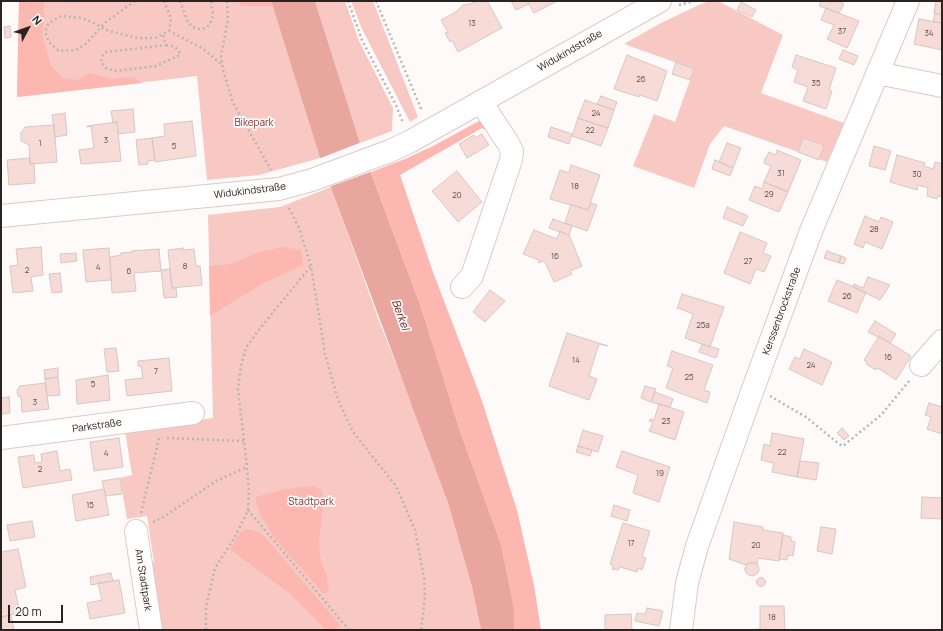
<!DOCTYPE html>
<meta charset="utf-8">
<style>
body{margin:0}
#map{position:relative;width:943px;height:631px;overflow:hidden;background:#fefafa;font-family:Manrope,sans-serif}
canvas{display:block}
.frame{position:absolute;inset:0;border:2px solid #292322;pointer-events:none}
.north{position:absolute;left:8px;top:8px;width:40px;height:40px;-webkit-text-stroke:3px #fefafa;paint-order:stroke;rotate:49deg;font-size:11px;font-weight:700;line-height:16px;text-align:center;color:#292322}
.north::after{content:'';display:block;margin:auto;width:14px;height:18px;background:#292322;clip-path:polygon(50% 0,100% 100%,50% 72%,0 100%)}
.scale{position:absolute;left:8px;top:605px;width:55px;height:18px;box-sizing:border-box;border:2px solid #292322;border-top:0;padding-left:5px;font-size:12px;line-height:14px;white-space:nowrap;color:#292322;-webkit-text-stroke:3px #fefafa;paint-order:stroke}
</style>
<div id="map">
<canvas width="943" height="631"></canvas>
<div class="frame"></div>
<div class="north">N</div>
<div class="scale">20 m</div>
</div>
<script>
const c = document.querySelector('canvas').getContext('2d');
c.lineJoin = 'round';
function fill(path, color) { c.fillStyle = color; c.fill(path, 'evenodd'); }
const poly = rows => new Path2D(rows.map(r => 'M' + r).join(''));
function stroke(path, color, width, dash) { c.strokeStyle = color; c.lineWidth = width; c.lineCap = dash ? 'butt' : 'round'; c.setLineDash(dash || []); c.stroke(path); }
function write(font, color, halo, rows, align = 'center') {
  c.font = font + ' Manrope,sans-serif'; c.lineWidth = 3.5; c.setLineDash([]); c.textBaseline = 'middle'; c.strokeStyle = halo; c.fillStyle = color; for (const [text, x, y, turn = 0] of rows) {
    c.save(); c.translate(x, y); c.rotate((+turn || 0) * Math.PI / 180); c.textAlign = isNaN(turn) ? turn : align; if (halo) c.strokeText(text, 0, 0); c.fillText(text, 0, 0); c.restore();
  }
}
fill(poly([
 [19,1,271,1,320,158,259,175,207,180,197,76,17,97],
 [315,1,345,1,359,41,393,108,392,131,360,143],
 [351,1,373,1,418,117,410,122,362,29],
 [710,1,718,1,783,35,761,93,844,123,827,162,724,126,710,144,694,188,633,166,654,114,675,122,694,69,624,44,661,23,701,4],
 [331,187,379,321,411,402,448,503,472,587,481,630,159,630,148,564,154,562,147,516,127,519,120,478,132,475,125,431,213,418,208,215,280,207]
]), '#f8c8c2');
fill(poly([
 [19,1,44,1,44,20,42,35,51,66,63,78,78,80,90,73,112,79,133,77,142,83,17,97],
 [236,1,271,1,272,6,243,6],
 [481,120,494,135,482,128,400,175,433,272,481,398,517,510,534,585,541,630,514,630,514,608,501,544,460,431,421,307,371,172,405,159,433,146],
 [282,247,301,250,303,265,262,284,210,316,209,266,231,264,257,253],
 [313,486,321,490,324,497,319,543,321,563,326,573,329,591,324,594,275,539,260,514,255,497,286,489],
 [246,529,256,531,264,536,341,626,334,630,326,630,289,593,230,549,241,532]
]), '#fbb7b0');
fill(poly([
 [271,1,315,1,360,143,421,307,460,431,501,544,514,608,514,630,481,630,472,587,448,503,320,158]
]), '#e9a69f');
fill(poly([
 [362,142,373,171,329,187,318,159]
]), '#fefafa');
const building = poly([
 [477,1,487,1,502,28,458,52,452,40,450,42,445,33,448,32,441,20,456,12,463,5,470,4,477,1],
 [511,1,527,1,529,4,516,10,511,1],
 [527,1,557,1,534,13,527,1],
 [821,1,838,1,844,4,839,13,819,6,821,1],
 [936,1,942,1,942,15,934,13,936,1],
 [741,2,756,10,752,17,737,10,741,2],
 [826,8,859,21,847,48,827,39,834,25,821,20,826,8],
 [935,13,942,15,942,23,933,22,935,13],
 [919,19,942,23,942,50,914,44,919,19],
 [10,26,11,37,5,38,4,27,10,26],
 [843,50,858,56,854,65,839,59,843,50],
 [627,55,667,71,657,101,640,95,639,97,614,89,627,55],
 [796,55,836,68,829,90,832,91,826,109,803,101,808,87,794,82,798,70,792,67,796,55],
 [676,62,694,69,690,80,672,74,676,62],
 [601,96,617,102,614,110,597,104,601,96],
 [585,100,614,110,608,128,578,118,585,100],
 [133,109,135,132,118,134,117,122,113,123,111,111,133,109],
 [65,113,67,135,55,137,52,115,65,113],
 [578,118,608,128,601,146,572,136,578,118],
 [192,121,196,156,155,162,152,138,165,136,164,124,192,121],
 [117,122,121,161,81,164,79,150,94,148,91,126,87,127,87,126,117,122],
 [54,125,57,162,30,164,29,145,21,141,21,133,25,127,54,125],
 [551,127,572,134,569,144,548,137,551,127],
 [482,134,489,145,467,158,459,144,474,135,475,138,482,134],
 [152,138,155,160,148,161,148,164,139,165,136,140,152,138],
 [803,138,824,145,819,160,798,152,803,138],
 [727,143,741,148,733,168,719,162,727,143],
 [874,146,891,151,885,170,869,166,874,146],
 [777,150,801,160,788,192,764,182,771,166,764,163,765,159,769,152,776,155,777,150],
 [897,155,925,163,924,166,933,169,935,162,942,164,942,197,938,196,937,199,927,196,928,188,918,185,917,190,890,182,897,155],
 [30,158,30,164,34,164,35,183,9,185,7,160,30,158],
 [715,160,733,168,730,176,712,169,715,160],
 [571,165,600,175,588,210,550,199,560,170,569,173,571,165],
 [457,171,482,202,458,222,432,191,457,171],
 [764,182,788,192,779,212,749,200,755,186,762,189,764,182],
 [591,203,597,205,587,231,565,223,571,204,588,210,591,203],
 [727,207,748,216,743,226,723,218,727,207],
 [865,216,879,222,881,217,893,222,882,249,865,242,863,248,854,244,865,216],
 [553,219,572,226,569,235,549,228,553,219],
 [534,230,557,239,560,231,569,235,582,266,570,271,572,274,554,282,545,262,541,261,540,263,538,262,539,260,523,254,534,230],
 [740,232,767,243,763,253,771,256,764,272,756,269,750,284,724,273,740,232],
 [41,247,43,275,31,277,33,291,13,293,10,266,18,265,16,249,41,247],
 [109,248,111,281,110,280,86,282,83,250,109,248],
 [183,248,183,250,194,249,196,266,200,266,202,285,172,288,168,250,183,248],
 [159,249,161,271,134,273,136,291,112,293,110,257,121,255,121,253,132,252,131,251,159,249],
 [827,251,841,256,839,263,824,258,827,251],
 [76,253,77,261,61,263,60,254,76,253],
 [841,256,846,258,844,264,839,263,841,256],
 [170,269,172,288,176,288,177,297,164,298,161,270,170,269],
 [60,273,62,292,52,293,49,274,60,273],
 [868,277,890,285,880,300,853,287,854,284,863,288,868,277],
 [837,280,866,292,857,313,828,301,837,280],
 [490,290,505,301,485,322,473,312,490,290],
 [682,294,724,307,710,347,685,338,693,314,678,308,677,309,682,294],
 [875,321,896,334,890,343,868,332,875,321],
 [567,333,608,346,599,344,589,376,597,379,589,400,549,386,567,333],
 [879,336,911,356,896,380,878,368,876,370,866,364,867,362,864,360,879,336],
 [702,344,719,349,716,358,699,352,702,344],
 [116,348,119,371,107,372,104,349,116,348],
 [804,349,832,362,822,385,789,369,795,357,800,359,804,349],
 [672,351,713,365,704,390,710,392,707,403,666,388,673,368,667,366,672,351],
 [169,358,172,391,127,396,125,380,143,378,141,366,138,366,138,361,169,358],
 [58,368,58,377,45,379,44,370,58,368],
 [108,375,110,400,77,404,76,380,108,375],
 [58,377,60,395,47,396,45,379,58,377],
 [45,383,49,409,22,412,21,397,18,396,17,390,20,386,45,383],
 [645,386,656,389,651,402,641,398,645,386],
 [655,392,673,399,670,407,651,402,655,392],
 [9,397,10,413,2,414,1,398,9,397],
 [929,403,942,407,942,434,927,429,931,417,925,415,929,403],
 [659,404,684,412,675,440,649,431,653,422,649,421,650,419,654,420,659,404],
 [842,428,849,436,844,440,837,433,842,428],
 [583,430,603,436,598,452,578,446,583,430],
 [772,433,804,439,797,477,772,472,774,463,761,460,764,444,770,446,772,433],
 [119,438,123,467,94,471,90,442,119,438],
 [578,446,592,450,590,456,576,452,578,446],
 [57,451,60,471,70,469,72,480,23,488,18,457,34,455,35,463,42,462,41,454,57,451],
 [622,451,670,467,659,502,633,493,638,475,616,467,622,451],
 [800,461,819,463,816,480,797,477,800,461],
 [120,478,122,494,106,496,102,481,120,478],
 [104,489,109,515,76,521,72,495,104,489],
 [922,497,942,498,942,519,921,518,922,497],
 [614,505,630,510,627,521,611,516,614,505],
 [32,521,35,537,10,541,7,525,32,521],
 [734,522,763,527,763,530,783,533,779,561,758,558,757,564,749,563,746,565,729,559,734,522],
 [623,523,650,531,642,557,646,558,642,570,638,568,637,572,620,567,618,570,612,569,613,565,610,564,623,523],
 [821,527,836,529,832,554,817,551,821,527],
 [783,535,791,537,791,541,795,542,793,556,788,555,787,560,779,559,783,535],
 [18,549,26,587,15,590,20,613,1,617,1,552,18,549],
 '745 569a7 7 0 1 1 14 0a7 7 0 1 1-14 0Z',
 [111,573,113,581,91,585,90,577,111,573],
 '756.5 582a4.5 4.5 0 1 1 9 0a4.5 4.5 0 1 1-9 0Z',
 [119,580,125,613,90,619,87,603,102,600,98,583,119,580],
 [760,606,784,606,785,630,747,630,760,629,760,606],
 [647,608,663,611,659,626,635,621,637,613,645,614,647,608],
 [631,614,632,630,603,630,605,630,605,615,631,614],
 [11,615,14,630,1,630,1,617,11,615]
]);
fill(building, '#f7dbd7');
stroke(building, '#d8c6c4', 1);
const minor = poly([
 [877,73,942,86],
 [1,216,279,189,312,180,390,151,411,141,660,1],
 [462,287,472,276,511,160,512,151,508,143,481,102],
 [921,365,942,341],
 [1,438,193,413],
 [136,531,151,630],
 [681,630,687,583,697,546,753,389,811,231,908,1]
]);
stroke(minor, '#dbc9c7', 24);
stroke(poly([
 [67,1,76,1],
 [135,1,107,21,101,27,92,37,87,43,76,50,59,51,49,42,46,35,46,28,49,23,61,16,81,18,90,21,96,24,101,27,109,31,138,38,155,38,169,31,202,48,221,64],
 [164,1,171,19,169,31],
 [180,1,187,20,192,27,199,29,206,28,210,24,213,15,211,1],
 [227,1,228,19,221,56,223,70,233,103,271,170],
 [348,1,362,40,396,105,403,123],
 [376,1,422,111],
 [679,5,694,1],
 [163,35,166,45],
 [166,45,175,47,179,51,180,55,156,66,115,71,106,68,101,62,103,54,106,52,166,45],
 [289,208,299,228,311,266,325,354,338,400,353,432,396,486,415,530,424,578,425,597,421,630],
 [770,396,806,417,839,444,843,446,881,415,910,380],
 [167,438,244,441],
 [248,510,349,630],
 [141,513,159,438],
 [153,522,165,516,216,481,247,467],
 [206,630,206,607,215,568,235,537,248,510,249,493,247,467,238,389,241,366,246,348,257,332,311,266]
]), '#b9b5b4', 2.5, [2, 3]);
stroke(minor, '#fff', 22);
write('8px', '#5c514f', null, [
 ["13",472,24],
 ["37",842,32],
 ["34",929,34],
 ["26",641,80],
 ["35",816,84],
 ["24",596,114],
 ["22",590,131],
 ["3",106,141],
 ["1",40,144],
 ["5",174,147],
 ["31",781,174],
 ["30",917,175],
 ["18",575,187],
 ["29",769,195],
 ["20",457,196],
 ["28",874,230],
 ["16",555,257],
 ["27",748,262],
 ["8",185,267],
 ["4",98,268],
 ["2",27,271],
 ["6",129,272],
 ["26",847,297],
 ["25a",703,326],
 ["16",888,358],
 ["14",576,361],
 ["24",811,366],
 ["7",156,372],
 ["25",689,378],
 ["5",93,385],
 ["3",35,403],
 ["23",666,422],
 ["22",782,453],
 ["4",106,454],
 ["2",40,470],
 ["19",660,474],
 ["15",90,506],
 ["17",631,544],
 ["20",756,546],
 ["18",772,618]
]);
write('10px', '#292322', '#fefafa', [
 ["Widukindstraße",570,51,-30],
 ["Widukindstraße",250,191,-7],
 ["Kerssenbrockstraße",782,311,-70],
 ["Parkstraße",97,426,-8],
 ["Am Stadtpark",143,580,81]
]);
write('10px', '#82332f', '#fefafa', [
 ["Bikepark",254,123],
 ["Stadtpark",311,502]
]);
write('italic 11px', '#742624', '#fefafa', [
 ["Berkel",400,315,70]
]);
</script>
